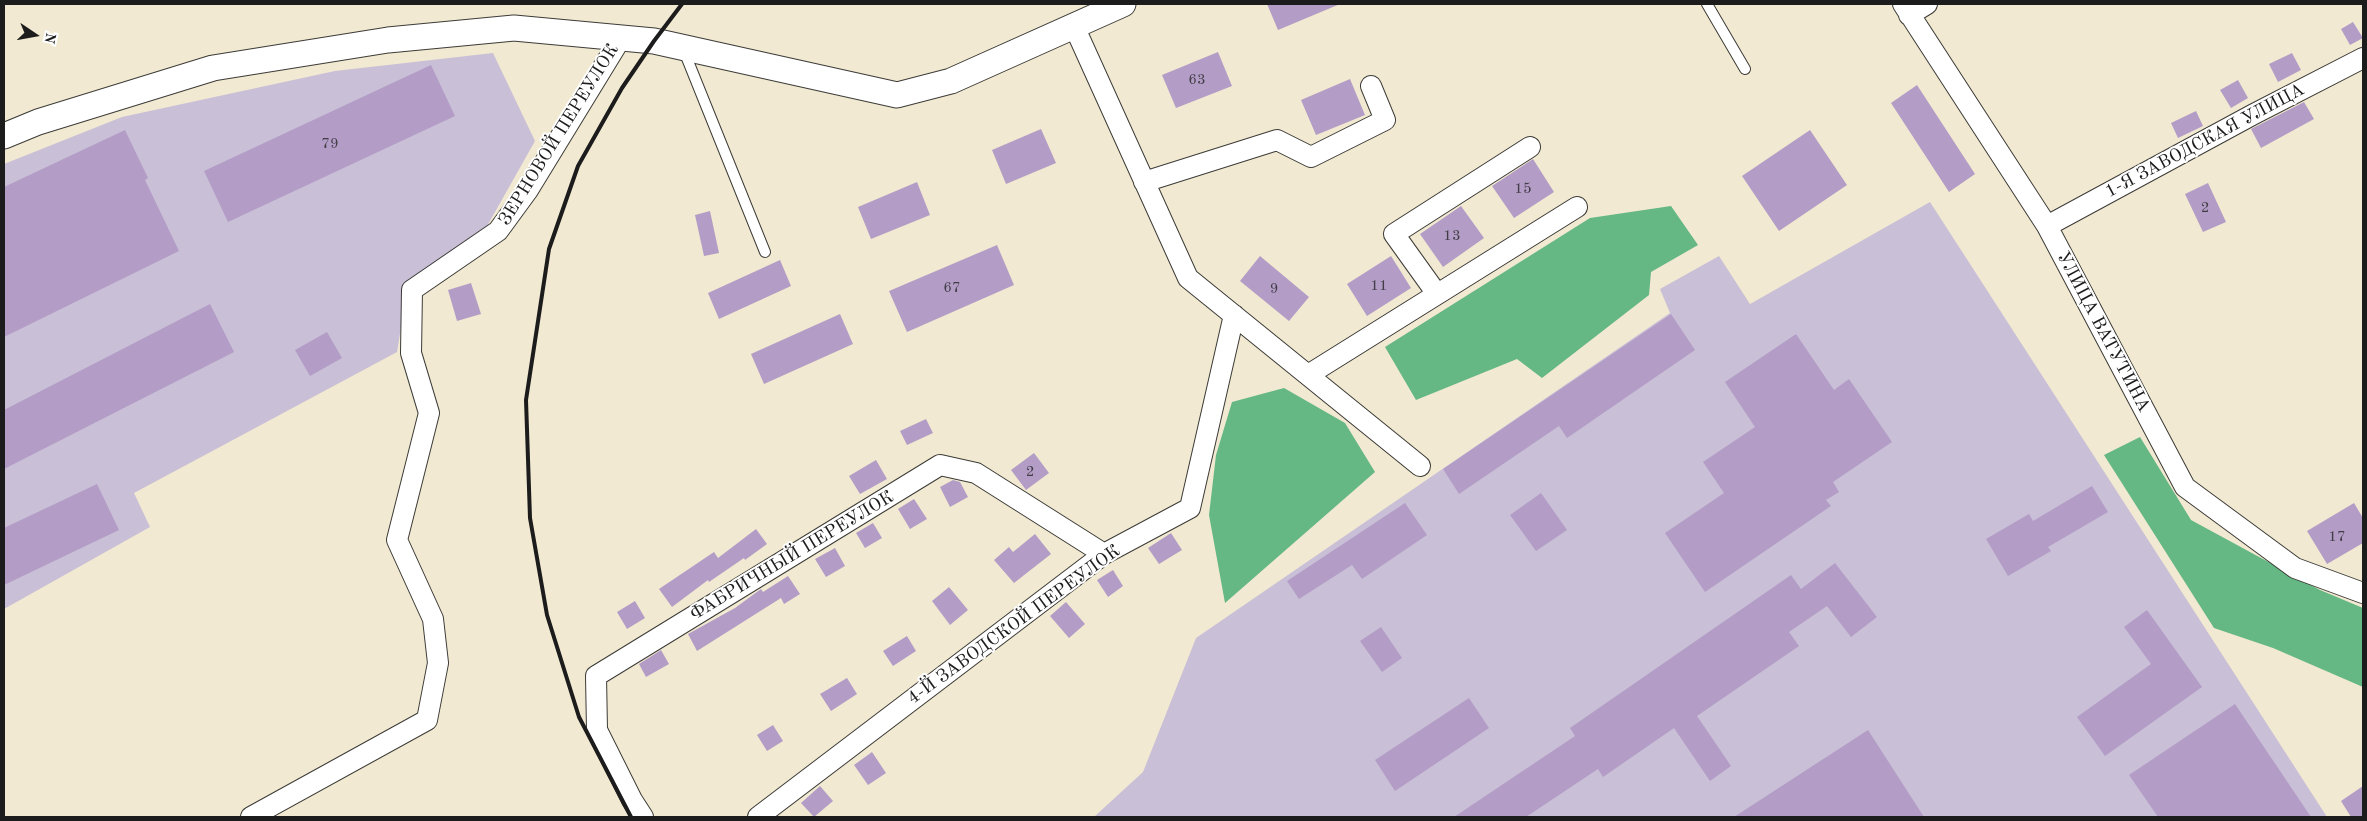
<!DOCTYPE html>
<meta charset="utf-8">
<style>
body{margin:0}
#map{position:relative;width:2367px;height:821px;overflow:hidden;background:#f1e9d1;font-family:"Old Standard TT",serif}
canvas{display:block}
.frame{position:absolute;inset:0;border:5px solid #1c1c1c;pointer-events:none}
.north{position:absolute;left:10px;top:10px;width:50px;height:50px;-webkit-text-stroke:4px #fff;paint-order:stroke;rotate:102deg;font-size:14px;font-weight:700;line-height:20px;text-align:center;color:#1c1c1c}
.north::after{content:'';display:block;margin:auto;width:18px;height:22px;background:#1c1c1c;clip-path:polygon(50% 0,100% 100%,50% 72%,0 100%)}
</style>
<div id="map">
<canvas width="2367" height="821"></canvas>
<div class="frame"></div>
<div class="north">N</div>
</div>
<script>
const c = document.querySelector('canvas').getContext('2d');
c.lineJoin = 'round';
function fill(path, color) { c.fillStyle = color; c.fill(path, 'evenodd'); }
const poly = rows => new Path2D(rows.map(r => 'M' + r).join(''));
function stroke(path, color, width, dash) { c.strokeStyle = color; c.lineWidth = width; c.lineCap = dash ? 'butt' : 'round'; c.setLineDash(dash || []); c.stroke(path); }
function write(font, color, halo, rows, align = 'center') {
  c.font = font + ' "Old Standard TT",serif'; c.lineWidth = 4; c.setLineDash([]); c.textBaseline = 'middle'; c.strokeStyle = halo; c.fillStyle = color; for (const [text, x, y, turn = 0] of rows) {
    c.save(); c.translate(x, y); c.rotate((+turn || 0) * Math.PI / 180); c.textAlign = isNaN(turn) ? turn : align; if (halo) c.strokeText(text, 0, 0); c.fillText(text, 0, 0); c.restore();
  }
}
fill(poly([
 [493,53,535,141,486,228,408,284,397,352,134,493,150,527,4,609,4,164,122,117,335,71],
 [1930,202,2327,817,1094,817,1143,772,1196,638,1670,313,1660,289,1719,256,1750,304]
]), '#c9bfd7');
fill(poly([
 [1671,206,1698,245,1651,272,1649,295,1542,378,1517,359,1416,400,1385,347,1590,218],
 [1284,388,1345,423,1375,472,1225,603,1209,515,1216,455,1232,402],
 [2140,437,2191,520,2320,590,2363,608,2363,687,2273,648,2214,628,2104,455]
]), '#65b784');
fill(poly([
 [1267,4,1340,4,1278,30],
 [2353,22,2363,38,2350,45,2341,29],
 [1218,52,1232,86,1176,108,1162,75],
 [2292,53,2301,70,2278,82,2269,64],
 [431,65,455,116,228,222,204,171],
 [1350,79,1365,115,1316,135,1301,100],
 [2238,80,2248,98,2231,108,2220,90],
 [1917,85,1975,174,1949,192,1891,103],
 [2304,102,2314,119,2261,148,2251,129],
 [2196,111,2203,126,2178,138,2171,123],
 [1041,129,1056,163,1006,184,992,150],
 [125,130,148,178,145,180,179,251,4,337,4,187],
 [1810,130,1847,185,1779,231,1742,176],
 [1533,159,1554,192,1514,218,1492,186],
 [917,182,930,215,871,239,858,207],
 [2208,183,2226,222,2203,232,2185,194],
 [1461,206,1484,238,1443,267,1420,234],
 [710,211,719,253,704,256,695,215],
 [997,245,1014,285,907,332,889,291],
 [1260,256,1309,297,1289,321,1240,281],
 [1391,256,1411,288,1367,316,1347,284],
 [780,260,791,286,719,319,708,293],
 [471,283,481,314,457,321,448,290],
 [210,304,234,352,4,469,4,410],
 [840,314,853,344,764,384,751,354],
 [1671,314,1695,350,1567,438,1559,426,1459,494,1443,469],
 [327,332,342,358,310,376,295,350],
 [1796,334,1834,390,1849,379,1892,442,1833,482,1839,492,1826,500,1831,506,1705,592,1665,533,1724,493,1703,462,1755,427,1725,382],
 [926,419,933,433,907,445,900,431],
 [1034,453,1049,473,1026,490,1011,470],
 [876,460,887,479,860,494,849,476],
 [953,480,960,482,968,497,950,507,940,487],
 [97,484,119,530,4,585,4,528],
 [2092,486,2108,512,2048,547,2051,551,2008,576,1986,539,2029,514,2033,521],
 [1541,493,1567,530,1536,551,1510,515],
 [914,499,927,519,910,529,898,509],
 [1405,503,1427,535,1362,579,1352,565,1299,599,1287,581],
 [2354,503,2363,518,2363,543,2327,564,2307,531],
 [873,523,882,538,865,548,856,533],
 [756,529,767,544,745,560,744,558,709,582,708,580,672,607,659,589,714,552,718,558],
 [1171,533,1182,550,1159,564,1148,548],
 [1035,534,1051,554,1014,583,994,560,1009,547,1013,552],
 [835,548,845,566,826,577,815,559],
 [1835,563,1877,617,1851,637,1827,606,1789,632,1799,646,1697,716,1731,766,1710,781,1674,728,1603,777,1598,769,1526,817,1454,817,1575,736,1570,728,1791,575,1801,589],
 [1113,570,1123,586,1108,597,1097,580],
 [788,576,800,594,784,604,781,598,697,651,688,634,735,608,761,589,763,592],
 [949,587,968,610,950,625,932,601],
 [635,601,645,618,627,629,617,612],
 [1066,602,1085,624,1069,638,1050,616],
 [2147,610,2202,687,2105,756,2077,717,2151,664,2124,627],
 [1381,627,1402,658,1382,672,1360,641],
 [907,636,916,651,893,666,883,651],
 [661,650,669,664,646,677,639,664],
 [847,678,857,694,831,711,820,694],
 [1469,698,1489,728,1395,791,1375,760],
 [2235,704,2311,817,2158,817,2129,775],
 [773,725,783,741,767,751,757,735],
 [1868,730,1924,817,1734,817],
 [872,752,886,773,868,785,854,765],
 [820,786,833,801,814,817,801,803],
 [2363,786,2363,817,2351,817,2341,801]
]), '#b39dc6');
const service = poly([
 [1707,4,1745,69],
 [684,51,765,252]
]);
const minor = poly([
 [1903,4,2047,226,2185,487,2295,568,2363,593],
 [1909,15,1927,4],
 [1074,26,1188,278,1420,466],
 [1144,182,1277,140,1311,157,1385,120,1371,86],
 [2047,226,2254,114,2363,58],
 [1437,294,1394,234,1530,147],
 [1308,375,1577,207],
 [251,817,427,720,438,663,433,619,397,540,429,413,411,353,412,290,498,231,528,190,621,38],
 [643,817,632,800,597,730,596,676,940,465,976,473,1104,554],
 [758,817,1104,554,1190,508,1234,315]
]);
const tertiary = poly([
 [4,136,38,122,213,68,388,40,514,28,654,41,897,95,951,81,1123,4]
]);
stroke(service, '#3c3b37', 12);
stroke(minor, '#3c3b37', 22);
stroke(tertiary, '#3c3b37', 27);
stroke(service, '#fff', 10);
stroke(minor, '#fff', 20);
stroke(tertiary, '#fff', 25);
stroke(poly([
 [631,817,579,717,547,615,530,518,526,400,549,249,578,166,622,88,654,41,682,4]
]), '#1c1c1c', 4);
write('15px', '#423c46', null, [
 ["63",1197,80],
 ["79",330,144],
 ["15",1523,189],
 ["2",2205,208],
 ["13",1452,236],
 ["11",1379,286],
 ["67",952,288],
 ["9",1274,289],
 ["2",1030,472],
 ["17",2337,537]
]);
write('18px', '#1c1c1c', '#fff', [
 ["ЗЕРНОВОЙ ПЕРЕУЛОК",559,135,-58],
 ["1-Я ЗАВОДСКАЯ УЛИЦА",2205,141,-28],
 ["УЛИЦА ВАТУТИНА",2103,332,62],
 ["ФАБРИЧНЫЙ ПЕРЕУЛОК",792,556,-31],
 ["4-Й ЗАВОДСКОЙ ПЕРЕУЛОК",1014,625,-36]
]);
</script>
